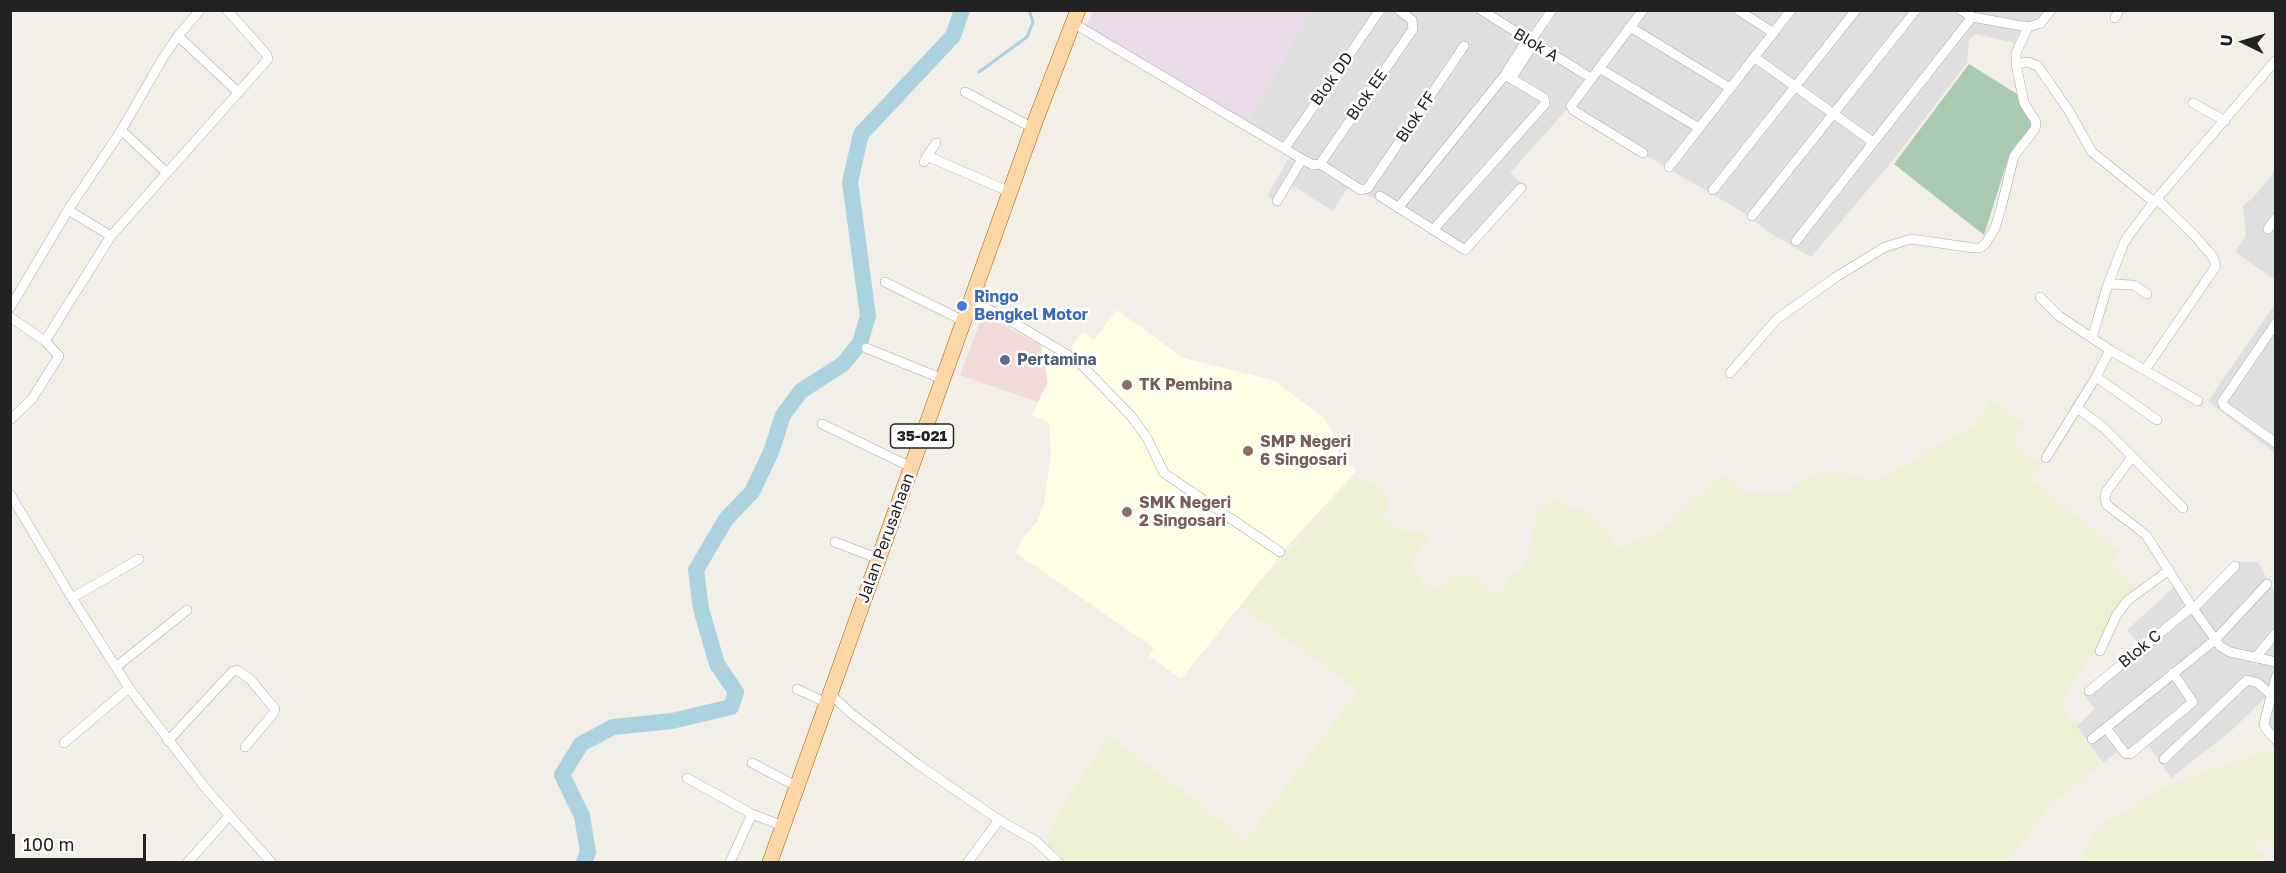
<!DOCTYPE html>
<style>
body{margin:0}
#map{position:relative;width:2286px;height:873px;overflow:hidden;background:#f2efe9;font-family:"Golos Text",sans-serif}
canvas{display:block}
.frame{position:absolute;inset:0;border:12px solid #222;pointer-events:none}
.north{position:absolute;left:2214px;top:12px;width:60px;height:60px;-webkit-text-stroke:4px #fff;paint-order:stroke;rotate:275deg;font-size:16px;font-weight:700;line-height:24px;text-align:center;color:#222}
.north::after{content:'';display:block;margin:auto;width:21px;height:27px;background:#222;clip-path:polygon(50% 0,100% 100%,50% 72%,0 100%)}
.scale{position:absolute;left:12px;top:834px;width:134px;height:27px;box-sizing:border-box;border:3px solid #222;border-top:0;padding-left:8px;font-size:18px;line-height:21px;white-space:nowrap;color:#222;-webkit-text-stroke:4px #fff;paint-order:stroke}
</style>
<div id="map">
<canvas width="2286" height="873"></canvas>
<div class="frame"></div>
<div class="north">U</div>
<div class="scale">100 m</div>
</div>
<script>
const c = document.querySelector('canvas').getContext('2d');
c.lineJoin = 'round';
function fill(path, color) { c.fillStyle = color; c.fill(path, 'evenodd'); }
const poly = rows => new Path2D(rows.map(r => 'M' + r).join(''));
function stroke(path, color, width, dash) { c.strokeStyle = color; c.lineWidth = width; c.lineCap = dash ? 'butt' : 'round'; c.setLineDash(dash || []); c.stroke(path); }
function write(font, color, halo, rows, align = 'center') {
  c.font = font + ' "Golos Text",sans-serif'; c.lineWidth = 5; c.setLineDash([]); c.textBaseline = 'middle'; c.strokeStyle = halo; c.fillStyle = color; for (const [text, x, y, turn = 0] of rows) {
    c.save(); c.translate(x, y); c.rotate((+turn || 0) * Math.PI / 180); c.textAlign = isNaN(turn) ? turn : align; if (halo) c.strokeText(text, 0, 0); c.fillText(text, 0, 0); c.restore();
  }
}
fill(poly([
 [1310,11,2055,11,2046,24,2035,31,2019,32,2014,43,1976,34,1969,40,1967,63,1894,159,1811,257,1767,231,1744,213,1567,109,1510,173,1527,187,1467,255,1374,198,1348,187,1333,211,1290,184,1279,204,1267,196,1290,156,1248,122],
 [2275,171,2275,280,2235,252,2246,236,2243,206,2254,197],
 [2275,304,2275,453,2208,401],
 [2233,562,2258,562,2275,594,2276,653,2273,658,2276,659,2275,748,2259,725,2265,698,2231,731,2171,778,2147,744,2126,761,2117,752,2103,763,2077,726,2095,709,2083,694,2139,644,2127,630,2181,581,2194,602]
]), '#e0dfdf');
fill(poly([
 [983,315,1041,345,1048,382,1038,402,960,375]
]), '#f2dad9');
fill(poly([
 [1093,11,1310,11,1248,122,1155,66,1086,27]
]), '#ebdbe8');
fill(poly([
 [1117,310,1183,358,1273,380,1324,418,1336,438,1339,454,1356,471,1284,550,1174,476,1166,468,1147,431,1133,411,1071,348,1083,331,1094,340],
 [1041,345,1067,359,1086,373,1135,428,1150,453,1157,472,1168,482,1280,556,1181,679,1149,656,1154,648,1016,553,1024,537,1038,520,1044,504,1051,455,1049,423,1032,415,1048,382]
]), '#ffffe5');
fill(poly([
 [1990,399,2025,423,2013,445,2042,464,2031,480,2120,551,2111,562,2134,588,2118,604,2100,644,2076,679,2061,707,2075,724,2102,765,2051,803,2008,862,1066,862,1048,846,1051,825,1109,735,1246,840,1358,690,1240,606,1354,477,1379,485,1388,500,1385,519,1407,533,1424,530,1428,537,1428,543,1421,548,1413,562,1421,581,1441,589,1452,577,1475,576,1498,595,1512,575,1526,565,1538,506,1556,499,1574,510,1584,507,1598,524,1608,530,1613,549,1660,532,1723,473,1743,491,1784,494,1809,476,1820,472,1841,471,1875,482,1974,425],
 [2271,750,2276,756,2275,843,2273,846,2262,837,2254,847,2265,857,2262,862,2080,862,2097,828,2106,821,2174,782]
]), '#eef0d5');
fill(poly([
 [1969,64,2017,94,2021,105,2032,123,2030,130,2018,142,2009,156,1984,235,1894,164]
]), '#aacbaf');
stroke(poly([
 [979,72,1027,37,1033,22,1029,10]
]), '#aad3df', 3);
stroke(poly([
 [584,862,588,852,582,816,562,775,581,744,613,727,672,721,731,707,736,692,717,664,701,609,696,570,726,519,752,492,771,452,783,415,801,391,843,364,860,343,868,316,850,182,861,134,953,36,962,10]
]), '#aad3df', 16);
const minor = poly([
 [1481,10,1591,78],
 [1738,10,1774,33],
 [1961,10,1972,17,2028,27,2041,23,2051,10],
 [2115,18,2119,10],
 [1073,23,1302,159,1313,165,1320,164,1361,190,1368,188,1464,46],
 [1630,27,1730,88],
 [178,36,239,93],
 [1530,42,1552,10],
 [1754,57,1873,142],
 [2016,64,2028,62,2038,66,2069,111,2092,152,2154,202],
 [1599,68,1699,128],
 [1511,79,1533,44],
 [965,92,1033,128],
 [2193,103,2225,121],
 [121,130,167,173],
 [1285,148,1380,10],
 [1643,153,1573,110,1571,106,1643,10],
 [927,156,936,143],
 [924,162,927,156,1010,192],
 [1320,164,1413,29,1412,20,1399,10],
 [1669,167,1791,10],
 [1713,190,1856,10],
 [1380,196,1465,250,1521,188],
 [1277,201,1302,159],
 [1398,208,1505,75,1527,40],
 [68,210,111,236],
 [1752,216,1916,10],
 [2268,229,2276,218],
 [1433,230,1545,104,1544,98,1505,75],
 [1796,241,1972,17],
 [885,282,964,321],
 [2108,284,2134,285,2147,294],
 [2040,297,2059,316,2110,350,2198,401],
 [971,300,1016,324,1078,361,1131,416,1147,438,1164,473,1280,552],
 [10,308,68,210,119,134,163,58,178,36,200,10],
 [10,317,45,341,59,356,32,399,10,420],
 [2276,323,2222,402,2224,406,2276,443],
 [2092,338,2108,284,2124,243,2129,235,2154,202,2276,60],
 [45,341,111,236,268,59,267,55,227,10],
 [866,348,943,379],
 [2145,370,2216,266,2213,257,2195,236,2157,199],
 [1730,373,1777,319,1836,277,1885,247,1911,239,1974,248,1980,248,1986,243,1995,228,2000,212,2014,156,2035,129,2036,122,2024,103,2016,64,2016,53,2028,27],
 [2096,377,2157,420],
 [2077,408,2103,427,2183,508],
 [822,424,911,467],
 [2132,457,2106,492,2105,499,2107,505,2146,535,2192,607,2220,646,2230,652,2276,662],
 [2046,458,2096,377,2110,350],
 [10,494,72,598,129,688,207,790,271,862],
 [835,542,879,559],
 [72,598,139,559],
 [2193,609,2235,566],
 [2100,651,2116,616,2127,601,2169,570],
 [2255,658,2276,633],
 [116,667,187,610],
 [2276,677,2264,724,2266,729,2276,740],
 [797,689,827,703],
 [2089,691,2192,607],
 [830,694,853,715,916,763,999,820],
 [2106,728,2125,753,2130,754,2193,702,2173,673],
 [2092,739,2215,640,2267,584],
 [168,741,233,671,237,670,250,679,275,709,273,714,245,747],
 [64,743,129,688],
 [2164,759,2247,680,2258,683,2271,695],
 [752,763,798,787],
 [687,778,752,814],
 [188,862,229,816],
 [730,862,752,814,783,826],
 [968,862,999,820,1036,841,1058,862]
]);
const primary = poly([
 [770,862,1036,119,1078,10]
]);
stroke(minor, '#a9a9a9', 10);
stroke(primary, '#a06b00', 16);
stroke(minor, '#fff', 9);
stroke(primary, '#fcd6a4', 15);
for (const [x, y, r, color] of [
 [962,306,6,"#3f7fe0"],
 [1005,360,6,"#5c6f8a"],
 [1127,385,6,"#8d6e63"],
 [1248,451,6,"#8d6e63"],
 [1127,512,6,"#8d6e63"]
]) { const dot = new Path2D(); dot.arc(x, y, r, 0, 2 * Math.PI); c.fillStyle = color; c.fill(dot); stroke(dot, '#fff', 2); }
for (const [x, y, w] of [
 [922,436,63]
]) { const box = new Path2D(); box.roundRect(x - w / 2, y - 12, w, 24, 4.5); c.fillStyle = '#fff'; c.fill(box); stroke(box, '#222', 1.5); }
write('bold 15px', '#222', null, [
 ["35-021",922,436]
]);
write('16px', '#222', '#fff', [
 ["Blok A",1536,45,31],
 ["Blok DD",1332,79,-55],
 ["Blok EE",1367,95,-55],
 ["Blok FF",1416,117,-56],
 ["Jalan Perusahaan",886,538,-70],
 ["Blok C",2140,649,-39]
]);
write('bold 16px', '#366cbe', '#fff', [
 ["Ringo",974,297],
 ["Bengkel Motor",974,315]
], 'left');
write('bold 16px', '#4e5e75', '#fff', [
 ["Pertamina",1017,360]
], 'left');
write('bold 16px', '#785e54', '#fff', [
 ["TK Pembina",1139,385],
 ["SMP Negeri",1260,442],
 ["6 Singosari",1260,460],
 ["SMK Negeri",1139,503],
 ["2 Singosari",1139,521]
], 'left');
</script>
